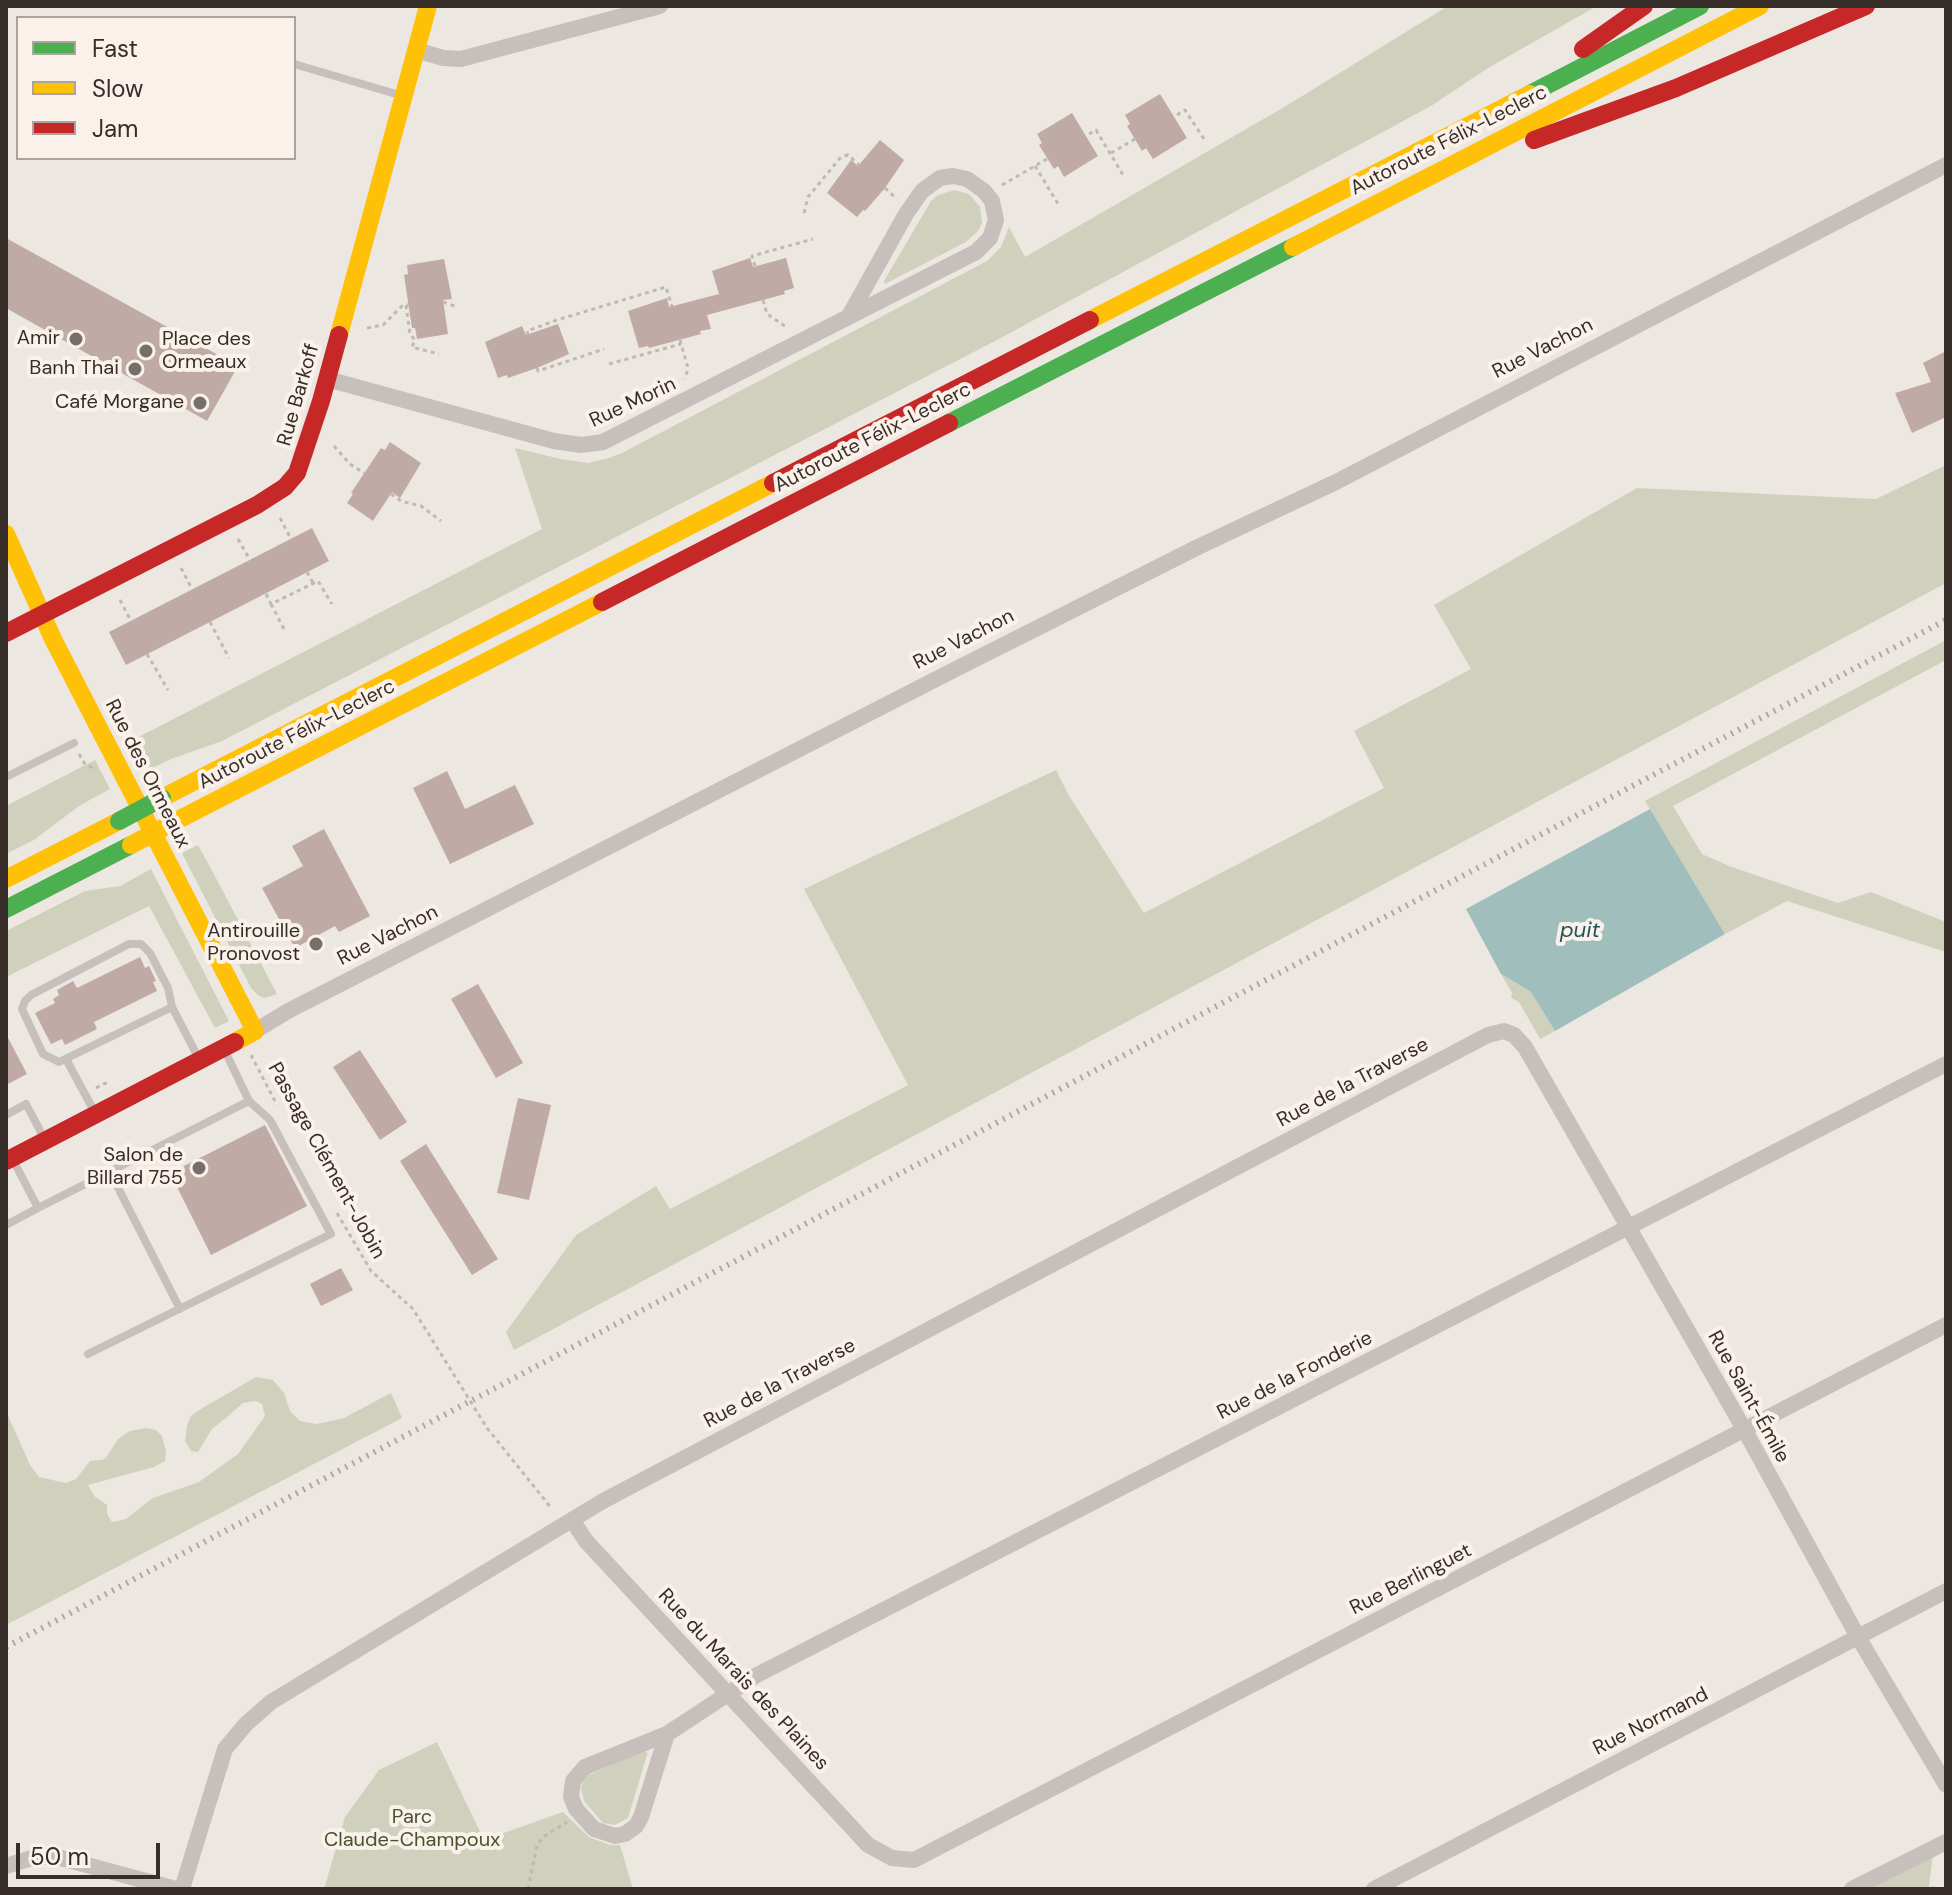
<!DOCTYPE html>
<meta charset="utf-8">
<style>
body{margin:0}
#map{position:relative;width:1952px;height:1895px;overflow:hidden;background:#ede7e2;font-family:"DM Sans",sans-serif}
canvas{display:block}
.frame{position:absolute;inset:0;border:8px solid #362d29;pointer-events:none}
.legend{position:absolute;left:16px;top:16px;width:280px;height:144px;box-sizing:border-box;background:#f9f1ea;border:2px solid #aba39d;margin:0;padding:10px 14px;list-style:none;font-size:24px;color:#362d29}
.legend li{display:flex;align-items:center;gap:16px;height:40px}
.legend b{width:40px;border:2px solid #aba39d}
.scale{position:absolute;left:16px;top:1843px;width:144px;height:36px;box-sizing:border-box;border:4px solid #362d29;border-top:0;padding-left:10px;font-size:24px;line-height:28px;white-space:nowrap;color:#362d29;-webkit-text-stroke:6px #f9f1ea;paint-order:stroke}
</style>
<div id="map">
<canvas width="1952" height="1895"></canvas>
<div class="frame"></div>
<ul class="legend">
<li><b style="height:10px;background:#4caf50"></b>Fast</li>
<li><b style="height:10px;background:#ffc107"></b>Slow</li>
<li><b style="height:10px;background:#c62828"></b>Jam</li>
</ul>
<div class="scale">50 m</div>
</div>
<script>
const c = document.querySelector('canvas').getContext('2d');
c.lineJoin = 'round';
function fill(path, color) { c.fillStyle = color; c.fill(path, 'evenodd'); }
const poly = rows => new Path2D(rows.map(r => 'M' + r).join(''));
function stroke(path, color, width, dash) { c.strokeStyle = color; c.lineWidth = width; c.lineCap = dash ? 'butt' : 'round'; c.setLineDash(dash || []); c.stroke(path); }
function write(font, color, halo, rows, align = 'center') {
  c.font = font + ' "DM Sans",sans-serif'; c.lineWidth = 8; c.setLineDash([]); c.textBaseline = 'middle'; c.strokeStyle = halo; c.fillStyle = color; for (const [text, x, y, turn = 0] of rows) {
    c.save(); c.translate(x, y); c.rotate((+turn || 0) * Math.PI / 180); c.textAlign = isNaN(turn) ? turn : align; if (halo) c.strokeText(text, 0, 0); c.fillText(text, 0, 0); c.restore();
  }
}
fill(poly([
 [1448,6,1597,6,1488,68,1431,106,995,341,222,741,171,759,142,773,127,743,542,529,515,448,561,459,588,463,609,458,622,453,987,261,1001,247,1009,227,1025,257,1286,106],
 [954,190,969,194,980,207,982,223,978,231,966,242,885,284,884,281,931,201,938,195],
 [1946,465,1946,583,514,1350,506,1332,576,1235,656,1186,670,1209,908,1085,804,889,1056,770,1068,794,1144,913,1384,788,1354,731,1471,669,1434,605,1637,488,1876,499],
 [1946,640,1946,660,1673,806,1702,854,1729,866,1838,903,1871,892,1946,922,1946,952,1787,901,1725,934,1645,801],
 [95,760,110,789,79,806,34,840,6,854,6,806],
 [198,845,215,876,277,994,265,998,259,996,251,988,182,853],
 [151,869,229,1021,215,1028,149,906,6,977,6,931,85,891,120,886],
 [1501,974,1531,992,1555,1031,1540,1039,1519,1002,1511,998,1512,993],
 [256,1377,273,1380,284,1393,290,1411,300,1421,317,1424,344,1418,391,1393,402,1418,6,1625,6,1411,30,1465,39,1477,66,1483,76,1479,90,1461,103,1460,107,1456,118,1439,130,1431,146,1428,156,1430,162,1436,166,1451,165,1461,154,1467,88,1485,94,1496,107,1505,107,1514,112,1522,126,1519,153,1498,199,1482,238,1454,265,1416,262,1404,256,1401,243,1403,227,1417,212,1429,198,1452,191,1451,185,1441,187,1425,191,1416,199,1410],
 [437,1742,484,1840,563,1812,589,1837,610,1845,620,1845,633,1889,324,1889,345,1817,379,1770],
 [643,1751,648,1753,647,1755,628,1818,615,1825,603,1823,584,1801,581,1788,583,1782,589,1775],
 [1933,1854,1929,1887,1934,1886,1935,1889,1860,1889]
]), '#cfd1bd');
fill(poly([
 [1650,809,1725,934,1555,1031,1531,992,1501,974,1466,909]
]), '#9fbebc');
fill(poly([
 [1160,94,1187,138,1153,159,1146,148,1142,151,1127,126,1130,124,1125,115],
 [1072,113,1098,156,1064,177,1058,166,1054,169,1039,145,1042,143,1037,134],
 [880,140,904,160,885,188,865,211,863,210,857,217,827,193,851,160,858,166],
 [6,238,238,366,207,421,6,308],
 [750,258,753,267,786,258,794,288,784,291,785,294,707,315,711,329,700,331,701,334,649,348,648,346,639,348,628,311,667,298,669,307,719,294,712,271],
 [444,259,452,299,443,300,448,334,417,339,415,328,412,328,404,275,408,274,407,265],
 [558,324,569,354,537,368,508,378,507,375,498,378,485,342,522,326,526,335],
 [1946,351,1946,417,1912,433,1895,393,1931,382,1923,363],
 [390,442,421,463,400,498,392,492,373,521,347,503,353,494,351,493,381,448,385,450],
 [312,528,329,561,126,665,109,632],
 [447,771,465,809,515,785,534,824,450,864,413,788],
 [324,829,370,916,339,932,335,926,295,948,262,888,303,866,292,846],
 [140,957,145,968,149,966,156,981,153,982,157,991,94,1022,97,1029,65,1045,62,1039,51,1044,35,1013,55,1003,53,999,59,995,57,990,73,981,77,988],
 [478,984,523,1063,496,1078,451,999],
 [6,1034,27,1074,6,1085],
 [360,1050,407,1122,380,1140,333,1067],
 [518,1098,551,1105,529,1200,497,1193],
 [265,1125,307,1206,211,1255,170,1173],
 [426,1144,498,1259,472,1275,400,1161],
 [341,1268,353,1290,321,1306,310,1284]
]), '#bfaaa5');
stroke(poly([
 [1177,115,1185,110,1204,139],
 [1089,134,1096,130,1123,175],
 [1111,153,1135,139],
 [1035,166,1060,207],
 [1002,185,1047,159],
 [885,188,897,199],
 [804,213,808,197,841,157,848,155,859,165],
 [755,266,752,256,813,239],
 [763,300,767,314,788,328],
 [443,302,457,307],
 [406,305,410,334,415,340,412,347,439,354],
 [367,328,383,325,402,306,409,305],
 [528,335,527,331,557,320,666,287,672,307],
 [680,340,688,368,685,379],
 [609,364,681,344],
 [537,368,538,371,604,349],
 [334,446,350,464,364,473],
 [391,494,401,501,421,506,441,521],
 [280,518,291,539],
 [238,539,250,560],
 [181,568,192,589],
 [307,572,313,583],
 [266,594,271,604,318,581,332,604],
 [120,600,131,621],
 [271,604,284,629],
 [210,622,229,658],
 [147,654,168,690],
 [79,754,85,764,96,770],
 [251,1055,277,1105],
 [96,1088,110,1081],
 [337,1213,371,1271,413,1309,487,1428,552,1509],
 [528,1889,537,1845,543,1837,567,1822]
]), '#bfb8b3', 3, [4, 4]);
stroke(poly([
 [294,64,403,96],
 [6,777,74,743],
 [172,1007,59,1062,43,1054,22,1009,25,1001,31,995,129,944,141,944,150,953,168,988,172,1007,198,1057],
 [66,1059,94,1111],
 [6,1115,26,1104,45,1140],
 [12,1158,38,1208,249,1101,224,1049],
 [110,1172,180,1309],
 [6,1225,38,1208],
 [88,1354,331,1234,270,1120,249,1101]
]), '#c6bfbb', 8);
stroke(poly([
 [416,50,443,58,461,59,660,6],
 [327,379,554,441,581,445,603,442,976,252,990,238,996,220,992,201,984,191,967,179,953,176,940,178,922,191,906,214,849,316],
 [255,1031,288,1011,950,672,1198,547,1336,482,1946,165],
 [572,1520,586,1541,868,1845,892,1858,914,1860,1946,1325],
 [667,1734,641,1817,636,1826,625,1834,615,1836,594,1829,576,1809,571,1797,573,1781,585,1767,667,1734,755,1676,1946,1064],
 [6,1866,35,1857,57,1857,176,1889],
 [182,1889,225,1749,246,1724,271,1702,603,1501,1488,1035,1504,1031,1514,1035,1525,1047,1744,1429,1858,1637,1946,1785],
 [1374,1889,1946,1591],
 [1852,1889,1946,1842]
]), '#c6bfbb', 16);
stroke(poly([
 [1530,94,1700,6],
 [949,423,1293,247],
 [6,909,131,845]
]), '#4caf50', 18);
stroke(poly([
 [1293,247,1760,6],
 [1090,320,1530,94],
 [339,335,428,6],
 [6,534,53,639,255,1031,235,1042],
 [162,798,773,483],
 [174,822,602,602],
 [6,879,119,821]
]), '#ffc107', 18);
stroke(poly([
 [1583,49,1644,6],
 [1534,140,1676,88,1866,6],
 [773,483,1090,320],
 [602,602,949,423],
 [6,633,257,505,285,487,297,473,321,401,339,335],
 [6,1161,235,1042]
]), '#c62828', 18);
stroke(poly([
 [6,1647,1946,620]
]), '#ada8a5', 6, [2, 6]);
stroke(poly([
 [119,821,162,798]
]), '#4caf50', 18);
stroke(poly([
 [131,845,174,822]
]), '#ffc107', 18);
for (const [x, y, r, color] of [
 [76,339,8,"#766e6a"],
 [146,351,8,"#766e6a"],
 [135,369,8,"#766e6a"],
 [200,403,8,"#766e6a"],
 [316,944,8,"#766e6a"],
 [199,1168,8,"#766e6a"]
]) { const dot = new Path2D(); dot.arc(x, y, r, 0, 2 * Math.PI); c.fillStyle = color; c.fill(dot); stroke(dot, '#f9f1ea', 3); }
write('20px', '#362d29', '#f9f1ea', [
 ["Autoroute Félix-Leclerc",1449,141,-27],
 ["Rue Vachon",1543,349,-27],
 ["Rue Barkoff",299,395,-74],
 ["Rue Morin",633,403,-25],
 ["Autoroute Félix-Leclerc",873,438,-27],
 ["Rue Vachon",964,640,-27],
 ["Autoroute Félix-Leclerc",297,735,-27],
 ["Rue des Ormeaux",147,774,63],
 ["Rue Vachon",388,936,-27],
 ["Rue de la Traverse",1353,1083,-28],
 ["Passage Clément-Jobin",326,1161,61],
 ["Rue de la Fonderie",1295,1376,-27],
 ["Rue de la Traverse",780,1384,-28],
 ["Rue Saint-Émile",1748,1397,61],
 ["Rue Berlinguet",1411,1580,-27],
 ["Rue du Marais des Plaines",743,1680,47],
 ["Rue Normand",1651,1722,-27]
]);
write('20px', '#362d29', '#f9f1ea', [
 ["Amir",60,339],
 ["Place des",162,340,"left"],
 ["Ormeaux",162,363,"left"],
 ["Banh Thai",119,369],
 ["Café Morgane",184,403],
 ["Antirouille",300,932],
 ["Pronovost",300,955],
 ["Salon de",183,1156],
 ["Billard 755",183,1179]
], 'right');
write('20px', '#48532e', '#f9f1ea', [
 ["Parc",412,1818],
 ["Claude-Champoux",412,1841]
]);
write('italic 22px', '#215656', '#f9f1ea', [
 ["puit",1580,931]
]);
</script>
